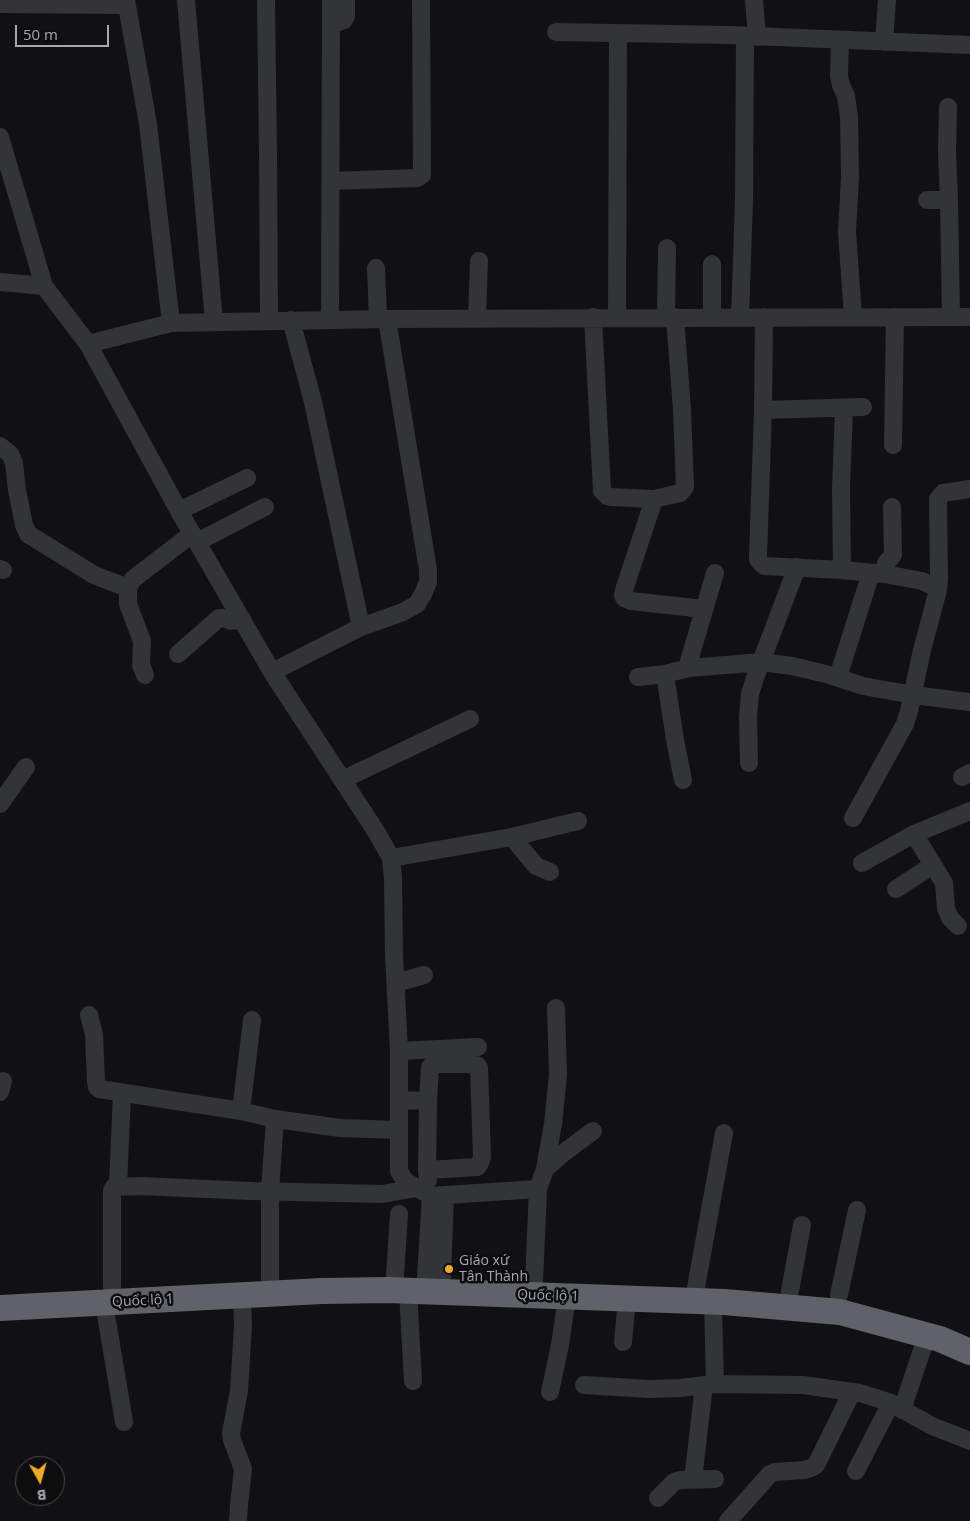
<!DOCTYPE html>
<meta charset="utf-8">
<style>
body{margin:0}
#map{position:relative;width:970px;height:1521px;overflow:hidden;background:#111113;font-family:"Open Sans",sans-serif}
canvas{display:block}
.north{position:absolute;left:15px;top:1456px;width:50px;height:50px;box-sizing:border-box;background:#0d0d0e;border:1px solid #494b50;border-radius:50%;rotate:173deg;font-size:14px;font-weight:700;line-height:20px;text-align:center;color:#a3a8b4}
.north::after{content:'';display:block;margin:auto;width:18px;height:22px;background:#efaa2d;clip-path:polygon(50% 0,100% 100%,50% 72%,0 100%)}
.scale{position:absolute;left:15px;top:25px;width:94px;height:22px;box-sizing:border-box;border:2px solid #a3a8b4;border-top:0;padding-left:6px;font-size:15px;line-height:18px;white-space:nowrap;color:#a3a8b4;-webkit-text-stroke:4px #0d0d0e;paint-order:stroke}
</style>
<div id="map">
<canvas width="970" height="1521"></canvas>
<div class="north">B</div>
<div class="scale">50 m</div>
</div>
<script>
const c = document.querySelector('canvas').getContext('2d');
c.lineJoin = 'round';
const poly = rows => new Path2D(rows.map(r => 'M' + r).join(''));
function stroke(path, color, width, dash) { c.strokeStyle = color; c.lineWidth = width; c.lineCap = dash ? 'butt' : 'round'; c.setLineDash(dash || []); c.stroke(path); }
function write(font, color, halo, rows, align = 'center') {
  c.font = font + ' "Open Sans",sans-serif'; c.lineWidth = 5; c.setLineDash([]); c.textBaseline = 'middle'; c.strokeStyle = halo; c.fillStyle = color; for (const [text, x, y, turn = 0] of rows) {
    c.save(); c.translate(x, y); c.rotate((+turn || 0) * Math.PI / 180); c.textAlign = isNaN(turn) ? turn : align; if (halo) c.strokeText(text, 0, 0); c.fillText(text, 0, 0); c.restore();
  }
}
stroke(poly([
 [126,0,148,124,171,323],
 [186,0,214,322],
 [266,0,268,153,269,321],
 [754,0,757,37],
 [0,4,127,5],
 [331,23,339,22,344,20,346,16,346,0],
 [556,32,729,35,970,45],
 [840,40,839,76,841,85,846,96,849,117,850,177,847,232,853,317],
 [884,42,887,0],
 [948,107,947,152,949,200,951,317],
 [0,137,44,286,88,344,179,511,272,672,377,833,391,858,393,878,394,955,399,1051,399,1171,405,1181,431,1196],
 [331,181,417,178,422,175,421,0],
 [927,200,949,200],
 [712,264,712,317],
 [376,268,378,319],
 [0,282,44,286],
 [593,317,602,491,607,496,611,497,654,499,680,493,685,487,682,410,675,317],
 [617,317,618,34],
 [666,317,667,248],
 [740,317,744,200,745,36],
 [477,318,479,261],
 [291,320,313,402,361,627],
 [330,320,331,0],
 [88,344,171,323,387,319,970,317],
 [763,410,764,317],
 [893,445,895,317],
 [0,446,10,454,14,463,17,490,24,525,28,534,94,575,128,588],
 [654,499,625,587,623,595,624,598,631,601,704,609],
 [179,511,247,478],
 [197,542,265,507],
 [0,569,3,570],
 [842,570,841,489,844,408],
 [885,574,886,563,893,555,892,507],
 [938,590,939,579,938,499,943,493,970,489],
 [178,654,219,618,224,618,231,621,242,619],
 [689,668,689,661,715,573],
 [272,672,361,627,403,612,417,604,423,594,428,582,428,570,387,319],
 [665,674,675,740,683,780],
 [145,675,141,665,142,641,128,604,128,588,133,579,192,534],
 [638,677,665,674,689,668,762,662,792,666,826,674,863,686,913,695,970,702],
 [838,677,871,573],
 [749,763,748,717,750,694,755,678,797,567],
 [962,777,970,773],
 [342,780,470,719],
 [0,804,26,767],
 [853,818,905,724,909,711,922,650,938,590,931,585,922,581,885,574,842,570,764,566,758,560,758,556,763,410,863,407],
 [914,834,944,883,946,908,950,918,958,926],
 [512,837,578,821],
 [391,858,512,837,536,866,550,872],
 [862,863,914,834,970,811],
 [896,889,933,865],
 [396,983,424,975],
 [89,1015,94,1034,96,1082,97,1087,99,1089,241,1111],
 [252,1020,241,1111,275,1119,340,1128,399,1130],
 [399,1051,478,1047],
 [0,1092,3,1081],
 [400,1100,428,1101,427,1170,428,1180],
 [545,1169,553,1124,558,1075,556,1008],
 [427,1170,477,1167,480,1163,482,1157,479,1068,477,1065,472,1064,434,1064,432,1065,430,1067,428,1101],
 [118,1186,122,1093],
 [395,1276,399,1214],
 [426,1277,431,1196,538,1189],
 [442,1277,445,1195],
 [270,1279,270,1191,275,1119],
 [534,1282,538,1189,545,1169,562,1154,593,1131],
 [112,1287,112,1190,114,1187,141,1186,251,1191,382,1194,416,1188],
 [696,1287,724,1133],
 [408,1291,413,1381],
 [790,1291,802,1225],
 [839,1295,857,1210],
 [713,1302,715,1384],
 [104,1303,124,1422],
 [623,1342,627,1299],
 [584,1385,649,1389,680,1388,715,1384,803,1385,860,1393,879,1399,891,1403,932,1426,970,1441],
 [550,1392,560,1345,567,1297],
 [902,1410,927,1335],
 [856,1471,891,1403],
 [693,1480,704,1385],
 [658,1498,674,1482,680,1480,715,1479],
 [238,1521,239,1505,243,1469,232,1440,231,1433,239,1391,243,1326,242,1296],
 [728,1521,770,1474,775,1472,804,1470,811,1468,816,1465,852,1392]
]), '#333438', 18);
stroke(poly([
 [0,1308,322,1291,388,1290,724,1302,840,1312,940,1339,970,1352]
]), '#5f6269', 26);
for (const [x, y, r, color] of [
 [449,1269,5,"#efaa2d"]
]) { const dot = new Path2D(); dot.arc(x, y, r, 0, 2 * Math.PI); c.fillStyle = color; c.fill(dot); stroke(dot, '#0d0d0e', 2); }
write('14px', '#a3a8b4', '#0d0d0e', [
 ["Giáo xứ",459,1261],
 ["Tân Thành",459,1277]
], 'left');
write('14px', '#a3a8b4', '#0d0d0e', [
 ["Quốc lộ 1",548,1296,2],
 ["Quốc lộ 1",143,1301,-3]
]);
</script>
